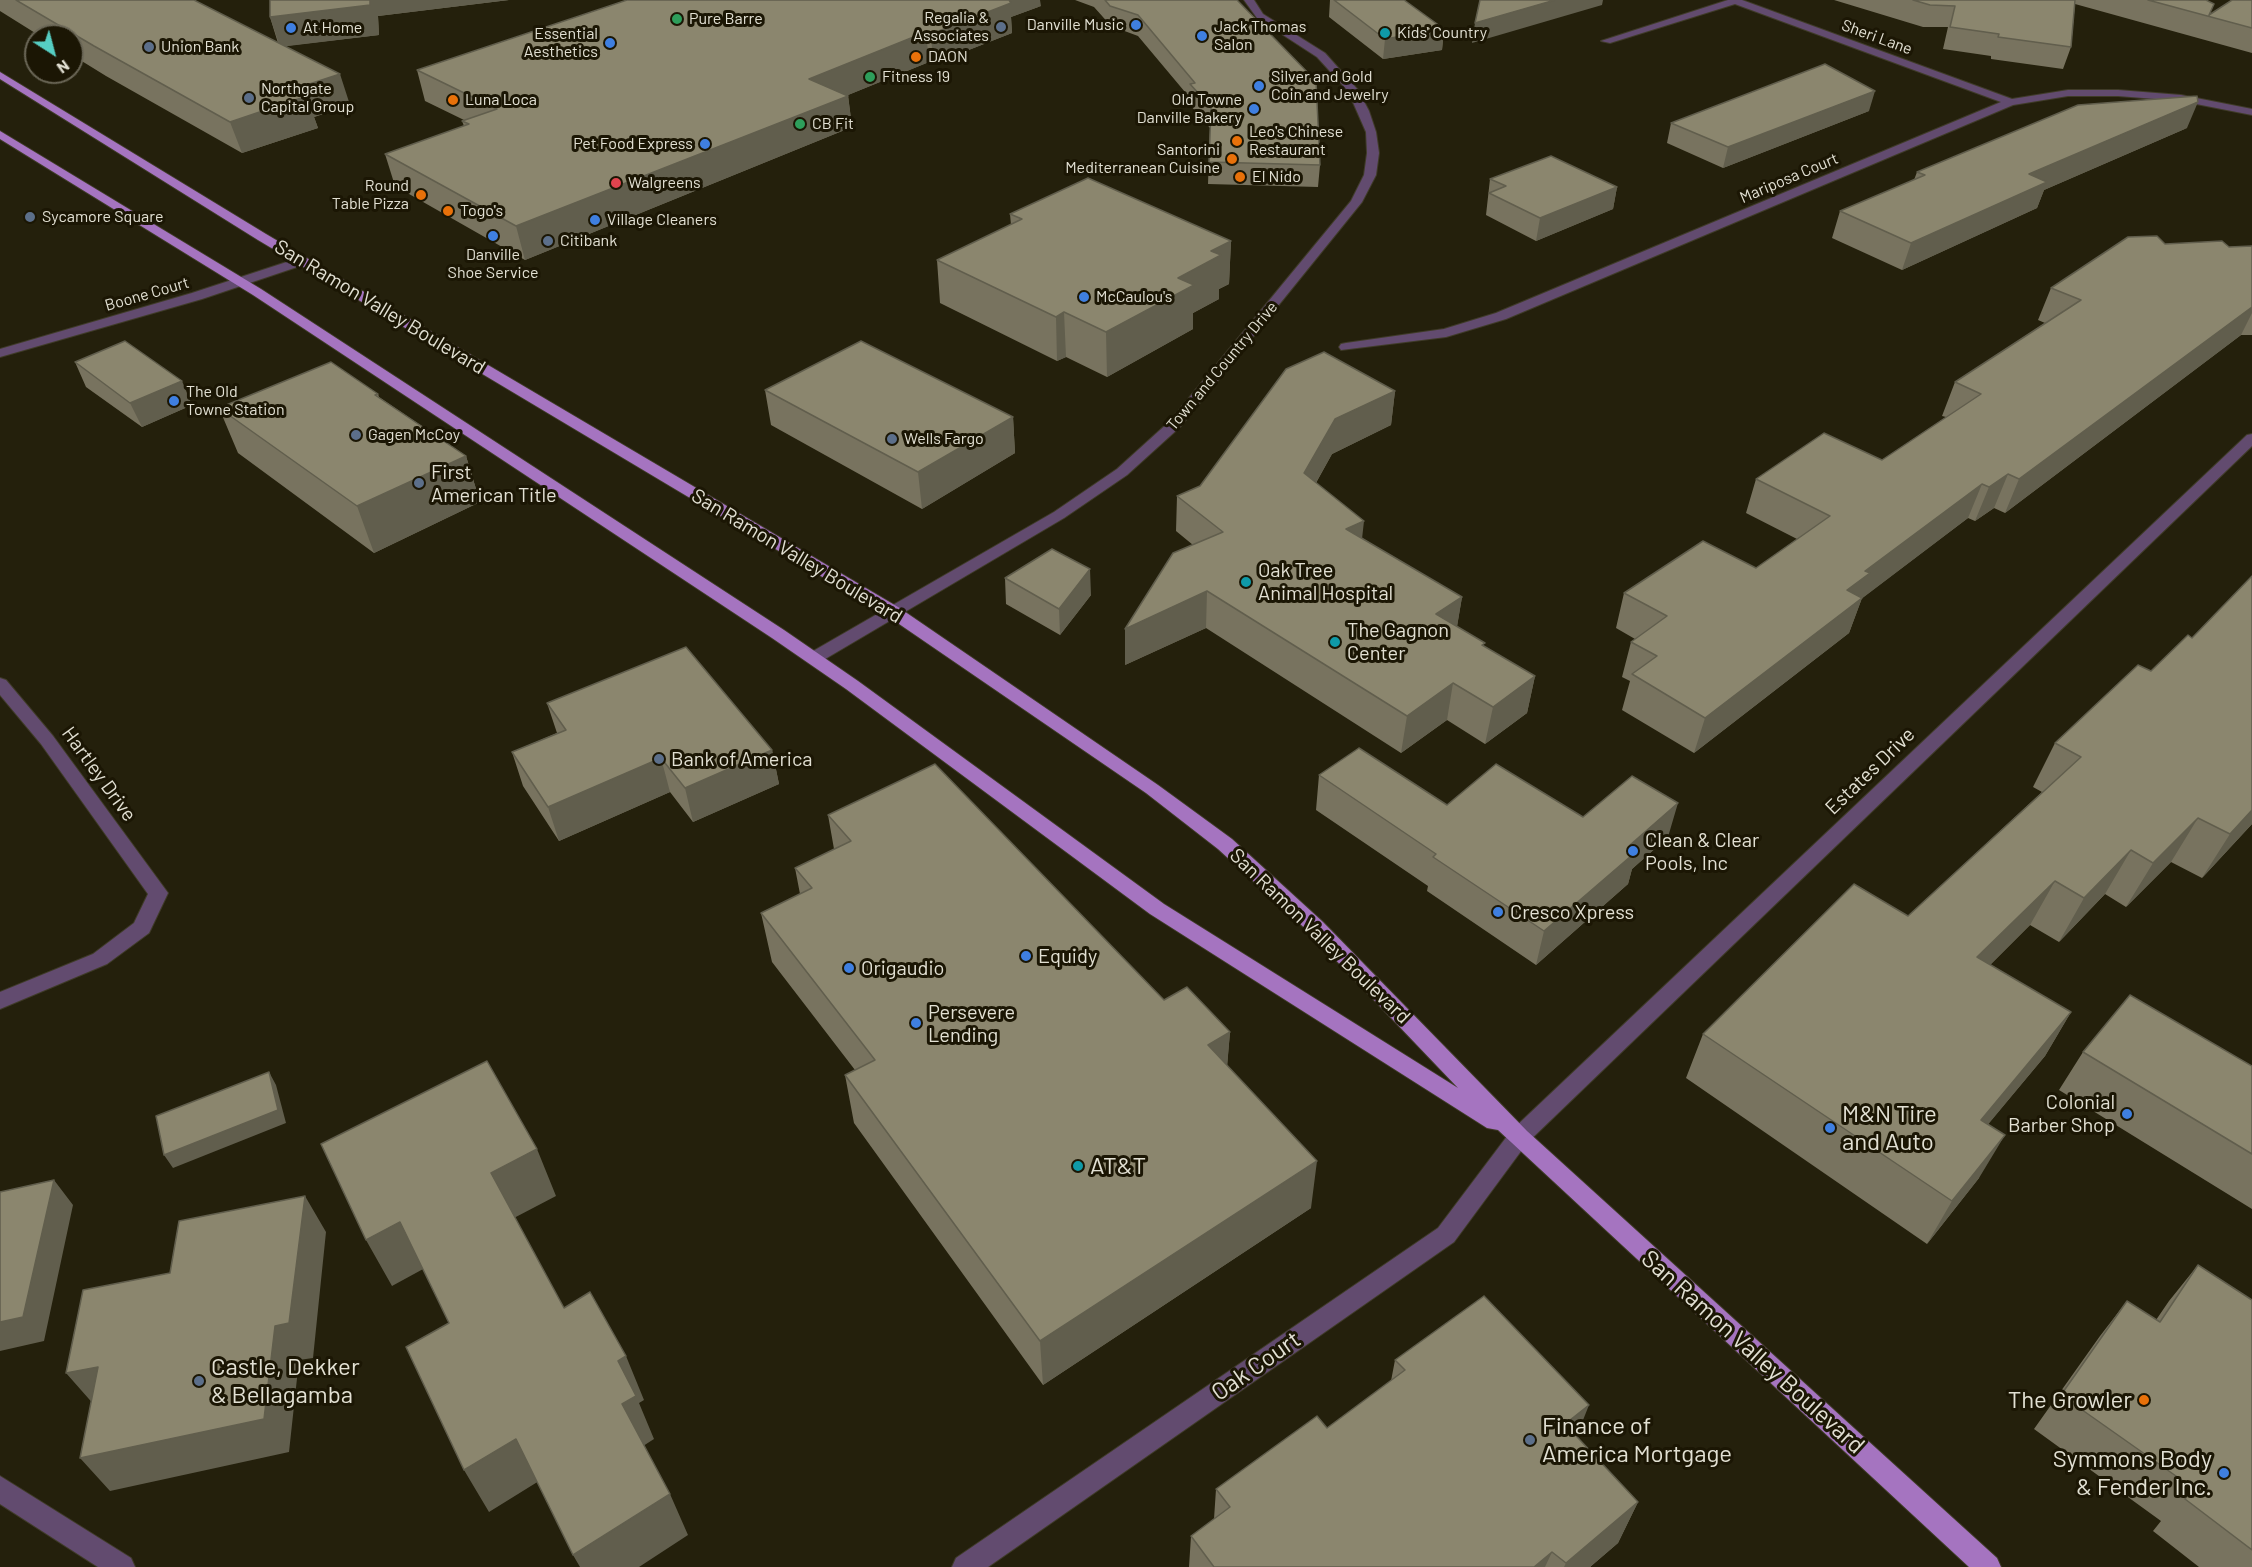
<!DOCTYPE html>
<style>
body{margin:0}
#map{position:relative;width:2252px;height:1567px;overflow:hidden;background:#24200c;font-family:Barlow,sans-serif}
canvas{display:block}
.north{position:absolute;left:24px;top:24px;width:60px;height:60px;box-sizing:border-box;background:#1b1604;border:2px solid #6b6757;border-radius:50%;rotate:144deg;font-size:16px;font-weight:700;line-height:24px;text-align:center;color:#e2e0d3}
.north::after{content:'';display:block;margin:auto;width:21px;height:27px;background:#56cec3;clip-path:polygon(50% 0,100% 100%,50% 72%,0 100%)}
</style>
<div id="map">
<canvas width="2252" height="1567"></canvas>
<div class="north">N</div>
</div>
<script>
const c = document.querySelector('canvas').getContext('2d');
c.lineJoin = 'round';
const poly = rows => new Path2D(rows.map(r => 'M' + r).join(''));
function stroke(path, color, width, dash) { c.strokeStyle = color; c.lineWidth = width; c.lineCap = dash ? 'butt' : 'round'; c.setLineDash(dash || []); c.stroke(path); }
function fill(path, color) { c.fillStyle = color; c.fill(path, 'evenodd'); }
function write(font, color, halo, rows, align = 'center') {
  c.font = font + ' Barlow,sans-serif'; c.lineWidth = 6; c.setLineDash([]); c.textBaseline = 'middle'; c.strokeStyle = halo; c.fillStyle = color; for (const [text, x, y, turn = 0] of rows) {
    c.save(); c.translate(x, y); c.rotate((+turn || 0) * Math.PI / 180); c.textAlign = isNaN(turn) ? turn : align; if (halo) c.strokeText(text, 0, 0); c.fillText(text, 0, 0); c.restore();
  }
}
const minor = poly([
 [1244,0,1254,0,1263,14,1325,53,1358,90,1369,111,1376,132,1379,153,1376,175,1362,202,1180,427,1127,475,1064,518,820,662,808,662,806,658,808,654,1054,512,1117,469,1170,421,1351,201,1364,175,1367,153,1366,132,1348,91,1317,57,1257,18,1244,0],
 [1728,0,1742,0,2012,99,2068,90,2118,90,2181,95,2252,109,2252,115,2181,101,2118,96,2068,96,2013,105,1506,319,1446,337,1341,350,1339,347,1341,344,1346,343,1444,329,1496,313,2001,102,1735,4,1610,43,1601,41,1728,0],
 [302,257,308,261,306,264,202,299,0,357,0,349,192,293,302,257],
 [2252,434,2252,446,1527,1143,1454,1242,988,1567,952,1567,956,1558,1438,1228,1511,1131,2247,435,2252,434],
 [0,678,6,680,53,736,168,893,149,933,107,964,0,1009,0,992,93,954,134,923,148,894,41,744,0,695,0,678],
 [0,1476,131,1558,135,1567,98,1567,0,1504,0,1476]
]);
const major = poly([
 [0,72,266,234,898,607,1158,785,1232,839,1323,922,1527,1131,1997,1558,2001,1567,1969,1567,1498,1130,1487,1128,1150,914,846,689,772,638,253,295,0,139,0,131,261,289,784,630,858,681,1164,904,1458,1088,1309,932,1218,849,1146,793,886,615,258,240,0,79,0,72]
]);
stroke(minor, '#3f3b28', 2);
stroke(major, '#3f3b28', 2);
fill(minor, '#624b6f');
fill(major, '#a574c0');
fill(poly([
 [0,0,194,0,278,43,270,17,270,0,509,0,378,16,379,35,285,46,350,105,314,117,318,128,242,153,106,76,72,55,72,36,40,36,0,11],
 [1075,0,1237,0,1320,165,1318,187,1208,184,1210,128,1190,105,1190,98,1138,36,1111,26,1094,7],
 [1330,0,1404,0,1444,29,1442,50,1383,59,1329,17],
 [1834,0,2206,0,2209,15,2252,0,2252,53,2075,4,2071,47,2063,69,1991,59,1991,56,1943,49,1948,27,1923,27],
 [1041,6,1011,17,1012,33,933,64,929,62,848,95,852,127,525,260,395,186,385,154,464,126,462,121,464,120,425,101,417,70],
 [1869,111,1723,168,1667,143,1671,123],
 [2187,128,2044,190,2037,208,1902,270,1832,238,1840,211,1914,180,1917,172],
 [1490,179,1617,187,1613,209,1536,241,1486,215],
 [1010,214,1231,241,1229,284,1219,289,1219,299,1193,313,1193,329,1107,377,1066,357,1057,361,940,303,937,260,1011,225],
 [2165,244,2229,247,2252,246,2252,335,2241,335,2005,513,1994,508,1975,521,1968,518,1862,598,1849,633,1694,753,1622,710,1630,681,1622,677,1631,642,1635,639,1616,628,1624,593,1756,568,1797,539,1746,513,1756,479,1882,460,1946,417,1942,416,1955,382,2045,323,2038,320,2051,288],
 [75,362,192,405,142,427,86,387],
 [765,390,1013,417,1015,453,922,509,771,425],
 [1395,391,1391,425,1332,454,1316,483,1362,538,1462,597,1457,626,1485,647,1535,676,1527,713,1485,744,1447,720,1401,753,1206,628,1125,665,1193,545,1176,531,1177,496,1200,486],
 [378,394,379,397,466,456,480,502,374,553,238,453,219,408],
 [1005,578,1091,595,1060,635,1006,604],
 [547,703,772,750,779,784,693,822,670,792,559,841,523,786,512,752,557,733],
 [2055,743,2252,824,2202,878,2171,862,2126,907,2105,894,2059,942,2030,925,1990,965,2071,1012,2045,1056,1988,1124,1979,1178,1927,1244,1686,1078,1703,1034,1908,916,2042,792,2033,787],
 [1319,775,1447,805,1583,817,1668,837,1632,869,1628,884,1536,965,1427,891,1428,886,1316,810],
 [828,815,1164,1000,1230,1032,1227,1066,1311,1208,1043,1385,854,1123,845,1075,855,1070,772,962,761,913,800,894,795,868,834,849],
 [2083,1052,2252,1066,2252,1209,2059,1090],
 [2198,1265,2252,1300,2252,1567,2199,1567,2153,1531,2161,1521,2034,1429,2100,1336,2127,1301,2156,1320,2169,1301],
 [1395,1360,1576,1436,1638,1502,1618,1543,1590,1567,1189,1567,1191,1536,1214,1519,1216,1489,1327,1428,1391,1381]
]), '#78735f');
fill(poly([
 [370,0,509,0,378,16,379,35,280,47,270,17],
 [1004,0,1040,0,1041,6,1011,17,1012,33,933,64,931,34],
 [1555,0,1603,0,1602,5,1472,43,1475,23],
 [1444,29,1442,50,1383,59,1385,39],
 [926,32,929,62,826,104,848,96,852,127,525,260,516,226,809,79],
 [340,74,350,105,314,117,318,128,242,153,230,122,294,89],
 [1875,91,1869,111,1723,168,1728,147],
 [2198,102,2187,128,2044,190,2037,208,1902,270,1911,243,2029,174],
 [1617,187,1613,209,1536,241,1540,218],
 [1231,241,1229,284,1219,289,1219,299,1193,313,1193,329,1107,377,1106,332,1211,251],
 [2252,307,2252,313,2241,335,2005,513,2019,479],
 [1064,312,1066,357,1057,361,1056,317],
 [182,381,192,405,142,427,130,403],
 [1395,391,1391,425,1332,454,1301,509,1304,473,1335,419],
 [1013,417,1015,453,922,509,918,472],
 [466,456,480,502,374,553,357,506],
 [2008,474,1994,508,1975,521,1989,487],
 [1982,484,1968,518,1860,600,1862,598,1849,633,1694,753,1705,718,1847,590,1865,571],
 [1364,521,1360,557,1346,529],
 [1090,569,1091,595,1060,635,1059,609],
 [1207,591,1206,628,1125,665,1125,629],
 [1462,597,1456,633,1436,614],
 [1535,676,1527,713,1485,744,1493,707],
 [1453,683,1447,720,1401,753,1407,716],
 [772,750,779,784,693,822,685,788],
 [661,758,670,792,559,841,548,807],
 [1678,803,1668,837,1632,869,1628,884,1536,965,1544,931,1630,845],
 [2252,810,2252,824,2202,878,2230,834],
 [2198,818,2171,862,2126,907,2153,863],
 [2131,850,2105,894,2059,942,2084,898],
 [2055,881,2030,925,1954,1001,1977,957],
 [2071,1012,2045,1056,1956,1163,1981,1120],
 [1230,1032,1226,1080,1208,1045],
 [269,1072,276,1085,286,1123,173,1168,164,1155],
 [2005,1135,1979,1178,1927,1244,1952,1201],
 [537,1149,556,1196,512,1219,491,1173],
 [1317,1161,1311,1208,1043,1385,1040,1341],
 [54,1180,73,1205,44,1341,0,1351,0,1322],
 [305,1196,326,1232,313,1358,299,1360,289,1452,110,1491,80,1458,275,1326],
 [400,1222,425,1268,392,1286,366,1240],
 [626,1356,644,1400,639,1403,654,1439,640,1448,622,1404,618,1361],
 [98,1367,96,1407,66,1373],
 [1589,1405,1572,1448,1565,1424],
 [516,1439,539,1481,489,1512,464,1470],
 [670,1494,688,1535,639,1567,580,1567,573,1555],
 [1638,1502,1618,1543,1590,1567,1564,1567,1566,1563],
 [1552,1552,1545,1567,1534,1567]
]), '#615e4d');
const building = poly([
 [16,0,194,0,340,74,294,89,307,96,230,122,94,46,16,0],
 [270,0,370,0,370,5,270,17,270,0],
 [627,0,1009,0,1011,3,931,34,926,32,809,79,848,96,516,226,385,154,469,124,462,121,497,109,417,70,627,0],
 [1105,0,1237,0,1316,81,1320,165,1209,162,1211,107,1190,84,1195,83,1138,15,1110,6,1105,0],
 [1334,0,1404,0,1444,29,1385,39,1334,0],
 [1480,0,1555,0,1475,23,1480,0],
 [1913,0,2075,0,2071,47,1998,37,1999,34,1950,27,1955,6,1930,5,1913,0],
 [2148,0,2206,0,2214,4,2209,15,2232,0,2252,0,2252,28,2148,0],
 [1825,64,1875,91,1728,147,1671,123,1825,64],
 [2197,96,2198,102,2029,174,2047,182,1911,243,1840,211,1925,175,1917,172,2078,105,2197,96],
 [1551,156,1617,187,1540,218,1489,193,1506,186,1490,179,1551,156],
 [1088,178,1231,241,1211,251,1221,255,1178,278,1194,285,1106,332,1064,312,1056,317,937,260,1022,219,1010,214,1088,178],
 [2157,236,2165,244,2222,241,2229,247,2252,246,2252,307,2019,479,2008,474,1989,487,1982,484,1865,571,1870,573,1847,590,1862,598,1705,718,1632,674,1657,656,1631,642,1667,616,1624,593,1703,541,1756,568,1830,516,1756,479,1824,433,1882,460,1981,394,1955,382,2081,300,2051,288,2128,237,2157,236],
 [125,341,182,381,130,403,75,362,125,341],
 [861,341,1013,417,918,472,765,390,861,341],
 [1324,352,1395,391,1335,419,1304,473,1364,521,1346,529,1462,597,1436,614,1485,643,1482,645,1535,676,1493,707,1453,683,1407,716,1207,591,1125,629,1173,553,1223,532,1177,496,1200,486,1286,369,1324,352],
 [331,362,378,394,375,395,466,456,357,506,219,408,331,362],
 [1052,549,1090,569,1059,609,1005,578,1052,549],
 [2252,576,2252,810,2230,834,2198,818,2153,863,2131,850,2084,898,2055,881,1977,957,2071,1012,1981,1120,2005,1135,1952,1201,1703,1034,1854,884,1908,916,2081,757,2055,743,2138,665,2151,671,2188,635,2192,638,2252,576],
 [686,647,772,750,685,788,661,758,548,807,512,752,566,730,547,703,686,647],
 [1359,748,1447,805,1496,764,1583,817,1632,776,1678,803,1630,845,1638,850,1544,931,1433,857,1436,854,1319,775,1359,748],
 [935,764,1164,1000,1187,987,1230,1032,1208,1045,1317,1161,1040,1341,845,1075,875,1060,761,913,812,888,795,868,851,841,828,815,935,764],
 [2130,995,2252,1066,2252,1154,2083,1052,2130,995],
 [487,1061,537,1149,491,1173,564,1308,590,1292,626,1356,618,1361,636,1396,622,1404,670,1494,573,1555,516,1439,464,1470,406,1347,449,1323,400,1222,366,1240,321,1144,487,1061],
 [269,1072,278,1110,164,1155,156,1116,269,1072],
 [54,1180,23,1317,0,1322,0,1192,54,1180],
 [305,1196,289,1323,275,1326,264,1419,80,1458,98,1367,66,1373,83,1290,170,1273,179,1221,305,1196],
 [2198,1265,2252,1300,2252,1550,2185,1499,2193,1488,2061,1395,2127,1301,2160,1322,2198,1265],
 [1484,1296,1589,1405,1565,1424,1638,1502,1566,1563,1552,1552,1534,1567,1214,1567,1191,1536,1230,1507,1216,1489,1317,1416,1327,1428,1405,1370,1395,1360,1484,1296]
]);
fill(building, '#8b866e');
stroke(building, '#615e4d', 1.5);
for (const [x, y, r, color] of [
 [677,19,6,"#2e9e5b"],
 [1136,25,6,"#3f7fe0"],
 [1001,27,6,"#5c6f8a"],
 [291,28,6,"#3f7fe0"],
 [1385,33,6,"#0f9aa8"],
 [1202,36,6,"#3f7fe0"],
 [610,43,6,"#3f7fe0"],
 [149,47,6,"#5c6f8a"],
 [916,57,6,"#e8710a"],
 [870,77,6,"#2e9e5b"],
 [1259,86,6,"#3f7fe0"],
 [249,98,6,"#5c6f8a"],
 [453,100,6,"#e8710a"],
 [1254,109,6,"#3f7fe0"],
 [800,124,6,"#2e9e5b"],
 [1237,141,6,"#e8710a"],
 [705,144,6,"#3f7fe0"],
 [1232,159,6,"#e8710a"],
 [1240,177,6,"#e8710a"],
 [616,183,6,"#e0444e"],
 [421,195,6,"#e8710a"],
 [448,211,6,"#e8710a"],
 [30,217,6,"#5c6f8a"],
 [595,220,6,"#3f7fe0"],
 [493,236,6,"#3f7fe0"],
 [548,241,6,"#5c6f8a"],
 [1084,297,6,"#3f7fe0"],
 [174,401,6,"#3f7fe0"],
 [356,435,6,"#5c6f8a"],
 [892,439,6,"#5c6f8a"],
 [419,483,6,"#5c6f8a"],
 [1246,582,6,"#0f9aa8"],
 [1335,642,6,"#0f9aa8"],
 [659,759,6,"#5c6f8a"],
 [1633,851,6,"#3f7fe0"],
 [1498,912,6,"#3f7fe0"],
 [1026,956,6,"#3f7fe0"],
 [849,968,6,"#3f7fe0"],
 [916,1023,6,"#3f7fe0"],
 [2127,1114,6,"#3f7fe0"],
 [1830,1128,6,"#3f7fe0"],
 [1078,1166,6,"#0f9aa8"],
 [199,1381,6,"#5c6f8a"],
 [2144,1400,6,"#e8710a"],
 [1530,1440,6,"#5c6f8a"],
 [2224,1473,6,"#3f7fe0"]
]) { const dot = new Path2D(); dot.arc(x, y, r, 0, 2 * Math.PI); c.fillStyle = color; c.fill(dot); stroke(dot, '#1b1604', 2); }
write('16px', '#e2e0d3', '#1b1604', [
 ["Regalia &",989,18,"right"],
 ["Associates",989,36,"right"],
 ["Pure Barre",689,19],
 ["Danville Music",1124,25,"right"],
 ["Jack Thomas",1214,27],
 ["Salon",1214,45],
 ["At Home",303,28],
 ["Kids' Country",1397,33],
 ["Essential",598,34,"right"],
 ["Aesthetics",598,52,"right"],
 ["Union Bank",161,47],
 ["DAON",928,57],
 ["Fitness 19",882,77],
 ["Silver and Gold",1271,77],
 ["Coin and Jewelry",1271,95],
 ["Northgate",261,89],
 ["Capital Group",261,107],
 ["Luna Loca",465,100],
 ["Old Towne",1242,100,"right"],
 ["Danville Bakery",1242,118,"right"],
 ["CB Fit",812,124],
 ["Leo's Chinese",1249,132],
 ["Restaurant",1249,150],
 ["Pet Food Express",693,144,"right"],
 ["Santorini",1220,150,"right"],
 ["Mediterranean Cuisine",1220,168,"right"],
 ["El Nido",1252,177],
 ["Walgreens",628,183],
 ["Round",409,186,"right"],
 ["Table Pizza",409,204,"right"],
 ["Togo's",460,211],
 ["Sycamore Square",42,217],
 ["Village Cleaners",607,220],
 ["Citibank",560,241],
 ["Danville",493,255,"center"],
 ["Shoe Service",493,273,"center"],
 ["McCaulou's",1096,297],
 ["The Old",186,392],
 ["Towne Station",186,410],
 ["Gagen McCoy",368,435],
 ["Wells Fargo",904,439]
], 'left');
write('16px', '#e2e0d3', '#1b1604', [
 ["Sheri Lane",1877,37,20],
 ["Mariposa Court",1789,178,-23],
 ["Boone Court",147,294,-16],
 ["Town and Country Drive",1222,366,-50]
]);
write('20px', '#e2e0d3', '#1b1604', [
 ["San Ramon Valley Boulevard",380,307,31],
 ["San Ramon Valley Boulevard",797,556,31],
 ["Estates Drive",1870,771,-44],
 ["Hartley Drive",99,774,54],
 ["San Ramon Valley Boulevard",1320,936,44]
]);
write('20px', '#e2e0d3', '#1b1604', [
 ["First",431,472],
 ["American Title",431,495],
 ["Oak Tree",1258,570],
 ["Animal Hospital",1258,593],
 ["The Gagnon",1347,630],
 ["Center",1347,653],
 ["Bank of America",671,759],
 ["Clean & Clear",1645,840],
 ["Pools, Inc",1645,863],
 ["Cresco Xpress",1510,912],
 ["Equidy",1038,956],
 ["Origaudio",861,968],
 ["Persevere",928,1012],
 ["Lending",928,1035],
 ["Colonial",2115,1102,"right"],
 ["Barber Shop",2115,1125,"right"]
], 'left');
write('24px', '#e2e0d3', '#1b1604', [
 ["M&N Tire",1842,1114],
 ["and Auto",1842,1142],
 ["AT&T",1090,1166],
 ["Castle, Dekker",211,1367],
 ["& Bellagamba",211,1395],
 ["The Growler",2132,1400,"right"],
 ["Finance of",1542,1426],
 ["America Mortgage",1542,1454],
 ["Symmons Body",2212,1459,"right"],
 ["& Fender Inc.",2212,1487,"right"]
], 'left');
write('24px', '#e2e0d3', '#1b1604', [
 ["San Ramon Valley Boulevard",1753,1352,42],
 ["Oak Court",1256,1366,-35]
]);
</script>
